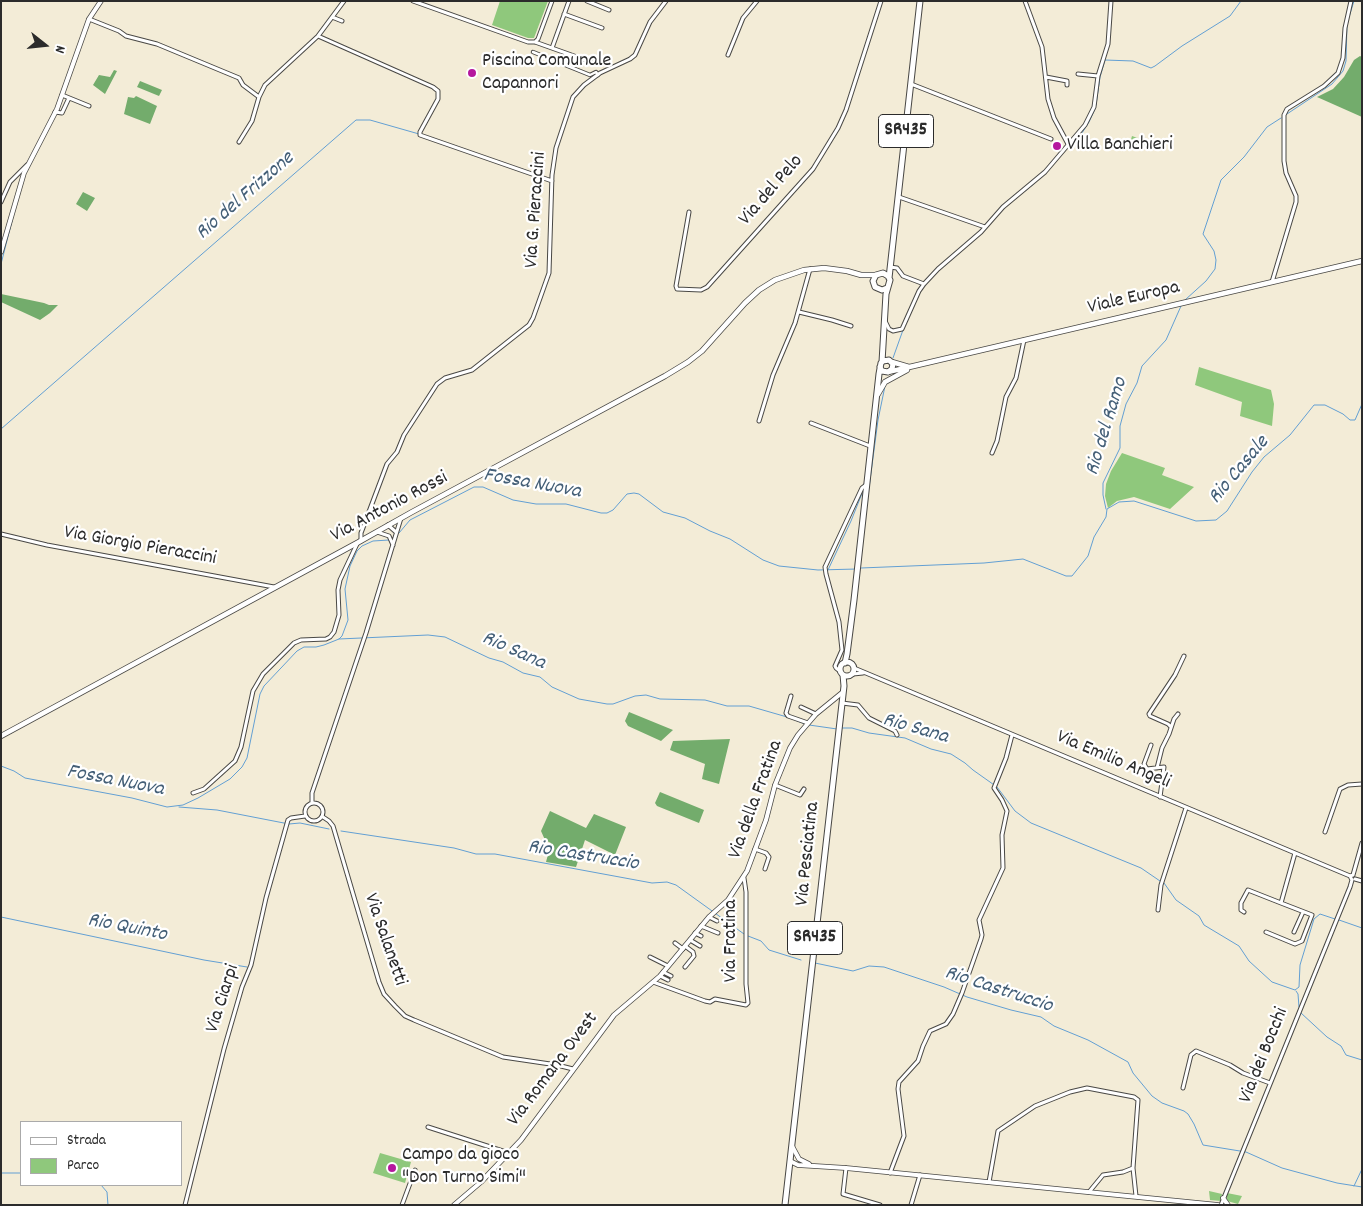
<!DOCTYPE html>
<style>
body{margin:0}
#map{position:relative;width:1363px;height:1206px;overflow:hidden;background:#f3ecd7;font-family:Dekko,sans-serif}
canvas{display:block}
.frame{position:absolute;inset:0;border:2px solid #2b2b2b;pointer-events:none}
.legend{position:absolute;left:20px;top:1121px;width:162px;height:65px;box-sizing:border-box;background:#fff;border:1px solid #aaa;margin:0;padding:6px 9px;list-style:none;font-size:15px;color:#2b2b2b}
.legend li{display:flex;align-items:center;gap:10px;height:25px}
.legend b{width:25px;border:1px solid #aaa}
.north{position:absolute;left:20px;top:20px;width:50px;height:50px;-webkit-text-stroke:4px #fff;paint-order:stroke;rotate:106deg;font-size:14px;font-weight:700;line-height:20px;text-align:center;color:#2b2b2b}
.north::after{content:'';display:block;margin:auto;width:18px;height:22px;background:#2b2b2b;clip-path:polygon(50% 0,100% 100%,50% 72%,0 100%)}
</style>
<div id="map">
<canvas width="1363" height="1206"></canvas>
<div class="frame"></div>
<ul class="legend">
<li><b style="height:6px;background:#fff"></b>Strada</li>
<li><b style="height:14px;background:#8fc87c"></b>Parco</li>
</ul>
<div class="north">N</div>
</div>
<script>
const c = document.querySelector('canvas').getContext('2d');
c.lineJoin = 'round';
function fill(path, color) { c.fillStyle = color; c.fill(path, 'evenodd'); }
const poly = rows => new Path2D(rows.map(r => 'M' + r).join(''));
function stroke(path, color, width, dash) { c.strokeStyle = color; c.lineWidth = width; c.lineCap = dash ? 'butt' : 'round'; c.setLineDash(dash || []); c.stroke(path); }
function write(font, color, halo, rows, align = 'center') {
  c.font = font + ' Dekko,sans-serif'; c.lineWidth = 4.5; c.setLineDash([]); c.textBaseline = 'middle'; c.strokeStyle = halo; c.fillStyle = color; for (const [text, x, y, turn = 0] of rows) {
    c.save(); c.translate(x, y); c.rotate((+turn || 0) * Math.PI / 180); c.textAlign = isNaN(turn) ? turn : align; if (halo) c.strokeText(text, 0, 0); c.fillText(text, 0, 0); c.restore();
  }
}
fill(poly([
 [500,1,548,1,534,38,528,38,492,25],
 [1132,136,1146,141,1144,147,1130,143],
 [1199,367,1271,390,1274,404,1272,426,1240,416,1242,402,1195,385],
 [1122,453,1165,468,1162,475,1194,487,1170,509,1134,497,1117,501,1108,508,1105,496,1106,484,1111,471],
 [380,1153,411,1162,405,1183,373,1173],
 [1209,1191,1222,1194,1221,1201,1210,1200],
 [1227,1193,1242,1196,1238,1204,1227,1201]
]), '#8fc87c');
fill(poly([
 [1360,56,1362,57,1362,117,1317,97,1333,89,1344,77,1354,60],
 [114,70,117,71,105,94,93,85,99,75,110,77],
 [140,81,162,90,159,96,137,87],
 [136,96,157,106,150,124,124,114,128,97,134,98],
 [83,192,95,198,87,211,76,204],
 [1,294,44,303,49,305,58,305,50,313,40,320,1,302],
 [629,712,673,730,661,741,628,726,625,721],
 [730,739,719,784,702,779,705,764,670,750,673,741],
 [660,792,704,810,699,823,657,806,655,803],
 [550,811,586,828,594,814,626,827,615,855,585,840,576,867,546,862,551,843,545,840,541,831]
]), '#73ac6c');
stroke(poly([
 [1349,17,1354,1],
 [1096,105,1100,77,1105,60,1133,61,1151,68,1155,66,1182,46,1230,16,1241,1],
 [1287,114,1332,84,1343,71,1346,61,1347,24],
 [1082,133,1089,122,1095,109],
 [1025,191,1036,182],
 [1002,210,1010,203],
 [1,264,13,217],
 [943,267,983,232],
 [1185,300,1206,281,1215,269,1216,260,1214,251,1203,234,1221,180,1244,157,1267,127,1281,118],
 [893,358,903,330],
 [1,429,356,120,370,120,419,134],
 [869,488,878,420,885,386],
 [1106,509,1103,495,1103,483,1120,448,1120,426,1126,404,1137,383,1142,366,1166,340,1181,306],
 [399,533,410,520,474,487,483,487,513,500,536,504,566,504,601,513,607,513,613,510,627,494,634,493,639,494,663,512,685,518,710,531,730,539,763,560,779,566,818,570,857,569],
 [861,568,984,563,1023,559,1066,576,1072,576,1088,556,1094,537,1106,517,1107,509,1119,502,1134,501,1196,521,1216,520,1227,511,1252,472,1264,457,1290,435,1314,405,1325,405,1343,414,1350,420,1355,420,1362,404],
 [828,570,851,521,863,491],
 [339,639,428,635,445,637,489,658,503,662,523,673,540,677,552,687,579,699,607,704,613,704,635,696,646,695,660,699,705,700,727,706,749,706,787,717],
 [795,720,805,724],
 [809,725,837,729],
 [841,728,852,728,869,733,905,738,931,749,951,754,965,763,973,770,997,787,1015,811,1031,823,1141,868,1160,881],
 [1,766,14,771,25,778,132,798,167,807,183,805,198,798,230,779,242,767,247,758,260,694,264,686,297,651,304,647,316,647,324,645,339,639,342,636,348,620,345,589,350,566,357,551,362,546,373,541,389,540],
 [179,807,217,810,289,824,300,823,329,829],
 [341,831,454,848,476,854,495,854,652,883,667,882,676,885,744,934],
 [1164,883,1176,900,1199,916,1204,925,1239,946,1249,961,1272,982,1295,990,1299,987,1300,965,1314,919,1320,914,1335,919],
 [1,917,204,960,247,967],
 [1339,920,1362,928],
 [748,936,761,941,769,950,801,960],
 [815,963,853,971,869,966,884,967,944,987,967,997,1011,1010,1041,1017,1054,1026,1088,1040,1128,1062,1133,1073,1152,1096,1162,1103,1184,1111,1188,1114,1194,1124,1203,1145,1246,1152,1282,1168,1337,1183,1362,1187],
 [1296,991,1298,994,1299,1007],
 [1301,1013,1327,1037,1341,1046,1346,1055,1362,1060],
 [1,1173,21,1173],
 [101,1185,107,1192,108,1205],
 [1354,1186,1362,1169]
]), '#629fd3', 1);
const pedestrian = poly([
 [533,52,590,75,596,72,598,75]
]);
const minor = poly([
 [413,1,528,42,535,42,591,62],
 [587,1,609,10],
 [1025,1,1042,47,1048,99,1054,118,1068,144],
 [564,14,602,28],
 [332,17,342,21],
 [89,19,119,31,126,36,157,44,239,78,243,85,259,97],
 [318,36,433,87,438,91,438,99,420,132,420,135,552,181],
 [535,42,538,39,552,1],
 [552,48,569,1],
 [728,55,743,18,757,1],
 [1078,74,1098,76],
 [1046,77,1067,81,1067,85],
 [911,84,1051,139],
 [62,95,89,106],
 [55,112,62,113,69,98],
 [239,142,252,121,259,97,265,85,318,36,344,1],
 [899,197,985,227],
 [1,202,10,182,27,165],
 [689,212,676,286,677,289,701,290,707,287,813,169,838,128,846,110,881,1],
 [890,267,897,268,903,276,924,284],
 [1272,282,1296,202,1296,196,1286,173,1284,161,1284,115,1287,109,1324,86,1338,73,1343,58,1345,28,1351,1],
 [799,312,832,320,851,326],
 [885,321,889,329,893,331,902,329,919,291,924,284,938,269,981,232,1003,207,1045,172,1085,125,1094,107,1098,76,1108,44,1111,1],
 [759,421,773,375,795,323,810,269],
 [811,423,870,446],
 [992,453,997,441,1006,397,1016,378,1024,340],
 [388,525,396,532],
 [377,532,389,536,393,545],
 [1,534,47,545,274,587],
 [361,541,361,533,387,464,397,452,404,435,437,384,445,378,472,370,529,325,533,318,549,273,552,175,556,148,573,97,584,85,600,73,630,59,635,55,650,22,666,1],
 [854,668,1350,876],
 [841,672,836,668,835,666,842,650,839,622,826,574,825,567,862,488,866,485],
 [853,674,863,673],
 [791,696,786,713,788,716,808,723],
 [842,703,858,705,869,718,895,731,897,735],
 [801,707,816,714],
 [1171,727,1168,724,1150,716,1149,714,1175,675,1184,656],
 [1151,745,1144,764,1147,769,1164,767,1160,797],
 [1157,768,1162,748,1169,734,1174,719,1178,714],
 [775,785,800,795,804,789],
 [193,793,204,789,235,761,241,747,253,691,263,674,294,643,301,640,326,639,330,637,334,632,339,615,338,590,340,580,357,544],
 '305 812a9 9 0 1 1 18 0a9 9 0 1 1-18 0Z',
 [312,803,312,793,366,633,401,518],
 [323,817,329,821,333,826,379,982,384,994,395,1006,405,1016,414,1020,503,1057,557,1065,573,1069],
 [1325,832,1340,789,1348,785,1362,784],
 [755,849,766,853,769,857,765,869],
 [1355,879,1362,881],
 [1158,910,1161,885,1186,808],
 [1244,912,1241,910,1241,903,1248,890,1281,903,1295,853],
 [709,917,717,921],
 [701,926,718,933],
 [1266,932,1295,944,1302,941,1312,915,1281,903],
 [1294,932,1303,912],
 [695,933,701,936],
 [690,940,700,946],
 [675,943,683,949],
 [650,957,668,966],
 [685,967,694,956,693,952,685,946],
 [663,972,671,976],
 [660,976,668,980],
 [653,982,705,1001,710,1002,715,999,746,1005,748,1003,746,984,746,892,744,878],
 [1183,1088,1191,1055,1196,1051,1230,1065,1243,1073,1270,1083],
 [428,1127,509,1153],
 [846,1168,843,1194,880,1205],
 [890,1173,904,1136,898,1089,899,1082,918,1061,923,1046,930,1031,946,1024,953,1014,962,993,981,939,982,935,979,920,1003,868,1002,835,1007,811,1002,800,994,788,1006,758,1012,735],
 [989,1182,998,1131,1035,1106,1070,1092,1087,1088,1134,1097,1138,1100,1133,1168,1136,1196],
 [1089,1192,1103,1175,1123,1172,1133,1168],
 [185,1205,224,1049,242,987,251,965,266,898,288,820,291,818,305,816],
 [402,1205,415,1170],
 [911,1205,920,1175],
 [1221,1205,1350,887,1352,880,1350,876,1353,875,1362,843]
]);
const tertiary = poly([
 [1,252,24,173,57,109,89,19,101,1],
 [792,1146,799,1159,809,1164],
 [790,1161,798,1165,846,1168,1218,1205],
 [1223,1198,1228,1205],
 [454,1205,481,1182,521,1140,614,1015,660,976,709,917,728,900,747,871,766,820,775,785,790,748,798,735,816,714,843,692]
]);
const secondary = poly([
 [892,362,909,367],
 [888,372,1362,261],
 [878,394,885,382,907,370],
 [1,736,357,543,412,512,665,376,688,362,702,351,745,303,759,290,775,280,804,270,824,268,847,271,861,275,876,275]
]);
const primary = poly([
 [889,278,920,1],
 [882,362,886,294,890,280,888,276,883,273,876,275,873,281,875,287,882,290,887,288],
 '840 669a7 7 0 1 1 14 0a7 7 0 1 1-14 0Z',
 [845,663,847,654,854,600,879,374,881,363,883,361,889,360,893,364,892,369,888,372,882,371,880,367],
 [785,1205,844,686,843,675]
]);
stroke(pedestrian, '#494845', 4.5);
stroke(minor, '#494845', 5);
stroke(tertiary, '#494845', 5.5);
stroke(secondary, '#494845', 6);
stroke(primary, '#494845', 7);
stroke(pedestrian, '#fff', 2.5);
stroke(minor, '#fff', 3);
stroke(tertiary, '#fff', 4);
stroke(secondary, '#fff', 4.5);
stroke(primary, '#fff', 5);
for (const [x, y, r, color] of [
 [472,73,5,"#b5179e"],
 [1057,146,5,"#b5179e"],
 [392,1168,5,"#b5179e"]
]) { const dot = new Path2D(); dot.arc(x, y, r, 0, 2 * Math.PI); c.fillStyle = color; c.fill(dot); stroke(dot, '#fff', 2); }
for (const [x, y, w] of [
 [906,131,55],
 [815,938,55]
]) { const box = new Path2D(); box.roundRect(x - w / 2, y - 16.5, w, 33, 4); c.fillStyle = '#fff'; c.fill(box); stroke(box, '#2b2b2b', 1); }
write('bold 19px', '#2b2b2b', null, [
 ["SR435",906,131],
 ["SR435",815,938]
]);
write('20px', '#2b2b2b', '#fff', [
 ["Piscina Comunale",482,62],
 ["Capannori",482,85],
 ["Villa Banchieri",1067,146],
 ["Campo da gioco",402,1156],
 ["\"Don Turno Simi\"",402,1179]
], 'left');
write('20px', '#2b2b2b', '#fff', [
 ["Via del Pelo",772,191,-49],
 ["Via G. Pieraccini",537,210,-86],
 ["Viale Europa",1134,299,-13],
 ["Via Antonio Rossi",390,508,-28],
 ["Via Giorgio Pieraccini",140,547,10],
 ["Via Emilio Angeli",1113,761,23],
 ["Via della Fratina",757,800,-70],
 ["Via Pesciatina",809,854,-84],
 ["Via Salanetti",384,940,71],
 ["Via Fratina",732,941,-90],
 ["Via Ciarpi",224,999,-72],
 ["Via dei Bocchi",1265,1056,-68],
 ["Via Romana Ovest",554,1070,-53]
]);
write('italic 21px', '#445f77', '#fff', [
 ["Rio del Frizzone",246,197,-41],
 ["Rio del Ramo",1108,427,-73],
 ["Rio Casale",1240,471,-50],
 ["Fossa Nuova",532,485,10],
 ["Rio Sana",513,652,24],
 ["Rio Sana",915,730,16],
 ["Fossa Nuova",115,782,11],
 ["Rio Castruccio",583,857,9],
 ["Rio Quinto",127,929,11],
 ["Rio Castruccio",998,991,18]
]);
</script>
